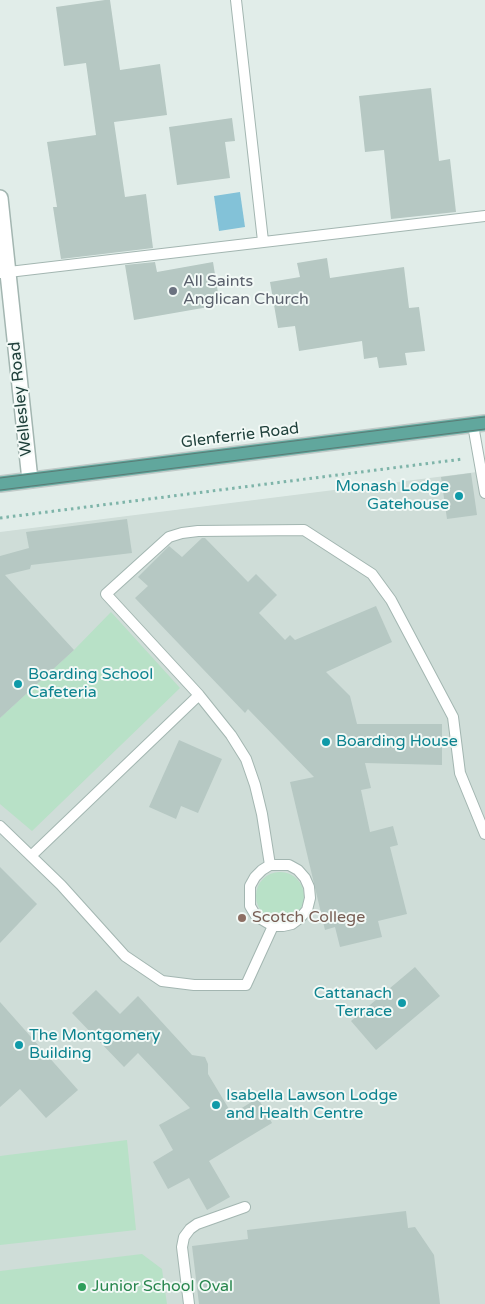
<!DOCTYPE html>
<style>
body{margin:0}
canvas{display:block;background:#e1ede9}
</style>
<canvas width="485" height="1304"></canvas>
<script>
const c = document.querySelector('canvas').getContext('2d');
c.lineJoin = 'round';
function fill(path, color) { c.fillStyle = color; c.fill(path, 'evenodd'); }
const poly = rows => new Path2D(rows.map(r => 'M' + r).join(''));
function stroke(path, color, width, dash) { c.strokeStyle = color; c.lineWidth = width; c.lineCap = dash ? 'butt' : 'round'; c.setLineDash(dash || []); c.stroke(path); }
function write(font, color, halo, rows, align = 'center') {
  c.font = font + ' "Varela Round",sans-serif'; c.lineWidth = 4; c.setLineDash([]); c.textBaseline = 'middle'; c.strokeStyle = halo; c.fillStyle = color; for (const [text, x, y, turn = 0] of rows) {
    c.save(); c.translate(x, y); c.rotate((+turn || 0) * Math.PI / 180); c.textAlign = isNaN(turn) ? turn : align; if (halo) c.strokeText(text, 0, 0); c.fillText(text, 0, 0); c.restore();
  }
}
fill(poly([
 [485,471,485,1304,0,1304,0,532]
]), '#cfddd8');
fill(poly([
 [111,612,180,688,32,831,0,804,0,718,74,650],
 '256 896a24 24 0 1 1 48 0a24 24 0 1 1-48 0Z',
 [127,1140,136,1230,0,1245,0,1156],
 [142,1254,162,1269,167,1304,0,1304,0,1271]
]), '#b8e1c7');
fill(poly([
 [240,192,245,227,219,231,214,196]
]), '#83c2d8');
fill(poly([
 [105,0,110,0,120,70,160,64,167,115,114,122,125,197,146,194,153,248,61,259,53,207,57,207,47,142,96,135,86,63,64,66,56,7],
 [431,88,439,161,450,159,456,212,391,219,384,150,365,152,359,96],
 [232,118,235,141,225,142,230,178,177,185,169,127],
 [327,258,330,278,404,267,409,308,419,307,425,351,405,353,407,365,379,368,377,357,364,359,362,341,299,351,295,326,278,328,270,282,300,277,297,263],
 [155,262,157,272,213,262,220,305,134,320,125,265],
 [471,473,477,515,447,519,441,477],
 [127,519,132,553,31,565,30,569,5,575,74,650,0,718,0,556,29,548,26,532],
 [202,538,205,538,248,582,256,574,277,595,259,613,285,640,290,635,295,640,376,606,392,642,326,672,350,696,357,724,442,724,442,765,365,763,371,788,361,790,370,832,393,826,398,845,390,847,407,914,378,921,382,937,340,947,335,927,325,930,290,782,314,777,248,709,245,713,135,598,148,586,138,577,169,546,182,557],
 [179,740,222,759,198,813,181,806,176,819,149,807],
 [0,867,37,904,0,943],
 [415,967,440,996,376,1050,351,1021],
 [96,990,120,1014,138,996,192,1055,205,1057,208,1064,208,1074,232,1114,258,1098,272,1123,209,1161,230,1197,207,1210,189,1178,168,1189,153,1162,173,1150,159,1125,190,1108,138,1053,124,1067,72,1013],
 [0,1002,78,1090,46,1118,20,1089,0,1107],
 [406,1211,408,1228,415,1227,434,1255,440,1304,199,1304,192,1246,248,1239,247,1230]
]), '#b6c8c3');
const service = poly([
 [236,0,263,241],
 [0,273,485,216],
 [473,425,485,493],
 [0,826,61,885,125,956,162,981,194,985,246,985,273,926,256,916,250,906,250,886,255,877,262,870,270,865,262,814,255,785,246,759,231,735,199,695,106,594,169,537,182,533,198,531,304,530,372,574,391,600,453,717,460,773,485,834],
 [31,856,199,695],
 [270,865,289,865,298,870,305,878,309,887,310,898,307,910,300,918,292,924,283,926,273,926],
 [189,1304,182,1247,184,1237,190,1229,197,1224,245,1207]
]);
const minor = poly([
 [0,198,30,480]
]);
const primary = poly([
 [0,484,485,423]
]);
stroke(service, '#a3b6b1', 12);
stroke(minor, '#a3b6b1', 18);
stroke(primary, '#c0cac8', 18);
stroke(poly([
 [0,518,463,459]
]), '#7eb4a9', 3, [2.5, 4]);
stroke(service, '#fff', 10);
stroke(minor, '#fff', 15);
stroke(primary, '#61a79d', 15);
stroke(poly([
 [0,478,485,417],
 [0,490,485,429]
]), '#5a7c76', 1);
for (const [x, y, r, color] of [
 [173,291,5,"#6b7280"],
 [459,496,5,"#0f9aa8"],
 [18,684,5,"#0f9aa8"],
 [326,742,5,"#0f9aa8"],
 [242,918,5,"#8d6e63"],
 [402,1003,5,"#0f9aa8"],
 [19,1045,5,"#0f9aa8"],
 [216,1105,5,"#0f9aa8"],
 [82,1287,5,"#2e9e5b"]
]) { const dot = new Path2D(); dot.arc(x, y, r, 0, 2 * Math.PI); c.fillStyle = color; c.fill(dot); stroke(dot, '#f2f9f6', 2); }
write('16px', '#5b616d', '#f2f9f6', [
 ["All Saints",183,282],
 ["Anglican Church",183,300]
], 'left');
write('16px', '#1f403b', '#f2f9f6', [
 ["Wellesley Road",21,399,-96],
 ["Glenferrie Road",240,436,-7]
]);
write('16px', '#0d838f', '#f2f9f6', [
 ["Monash Lodge",449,487,"right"],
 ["Gatehouse",449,505,"right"],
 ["Boarding School",28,675],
 ["Cafeteria",28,693],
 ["Boarding House",336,742],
 ["Cattanach",392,994,"right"],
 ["Terrace",392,1012,"right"],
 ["The Montgomery",29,1036],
 ["Building",29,1054],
 ["Isabella Lawson Lodge",226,1096],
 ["and Health Centre",226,1114]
], 'left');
write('16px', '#785e54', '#f2f9f6', [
 ["Scotch College",252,918]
], 'left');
write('16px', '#27864d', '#f2f9f6', [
 ["Junior School Oval",92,1287]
], 'left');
</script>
